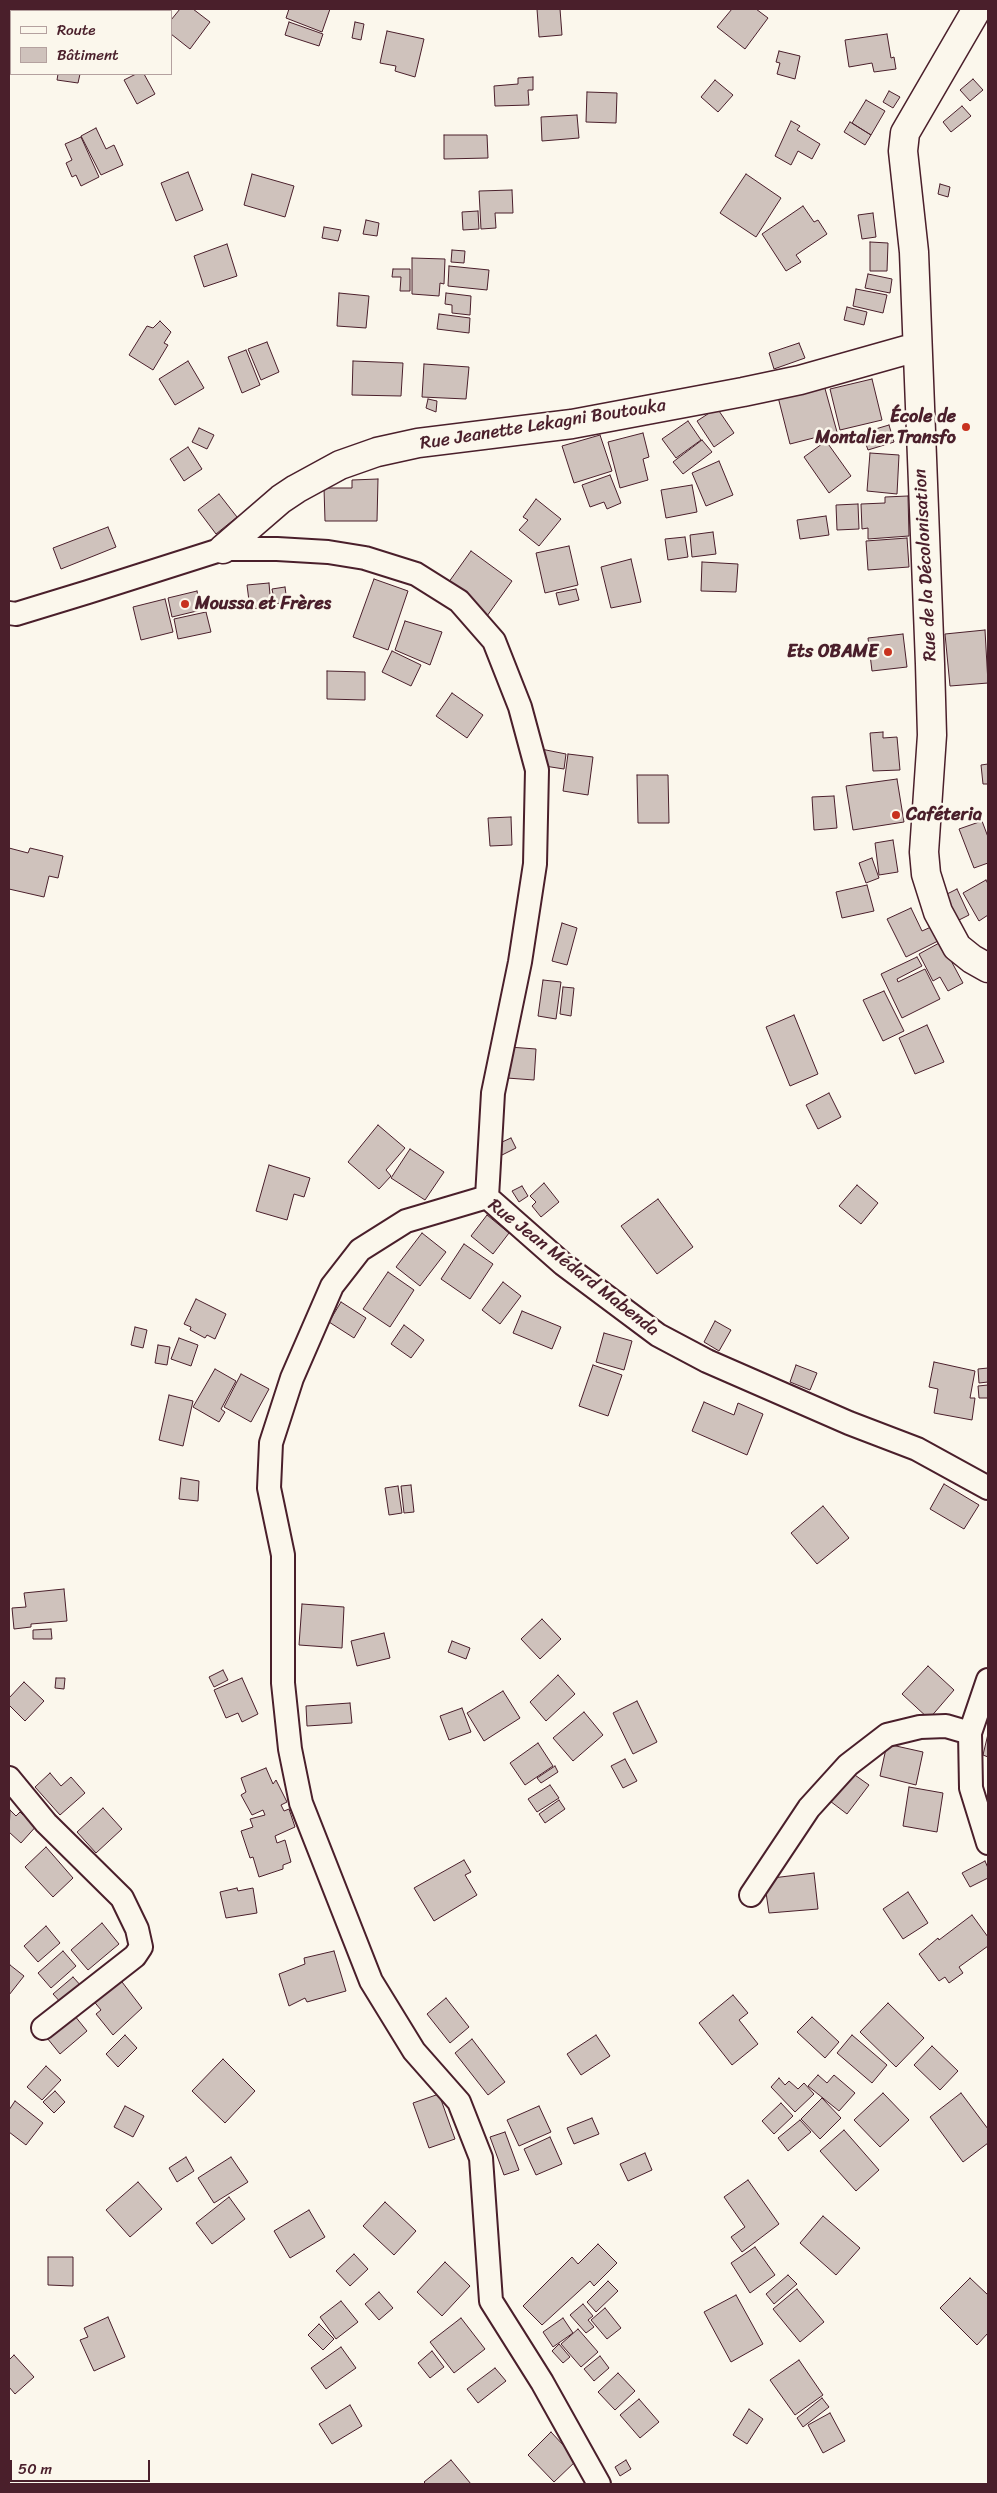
<!DOCTYPE html>
<meta charset="utf-8">
<style>
body{margin:0}
#map{position:relative;width:997px;height:2493px;overflow:hidden;background:#fbf7ec;font-family:Sriracha,sans-serif}
canvas{display:block}
.frame{position:absolute;inset:0;border:10px solid #4a1f2b;pointer-events:none}
.legend{position:absolute;left:10px;top:10px;width:162px;height:65px;box-sizing:border-box;background:#fbf7ec;border:1px solid #b4a19f;margin:0;padding:6px 9px;list-style:none;font-size:15px;color:#4a1f2b}
.legend li{display:flex;align-items:center;gap:10px;height:25px}
.legend b{width:25px;border:1px solid #b4a19f}
.scale{position:absolute;left:10px;top:2460px;width:140px;height:22px;box-sizing:border-box;border:2px solid #4a1f2b;border-top:0;padding-left:6px;font-size:15px;line-height:18px;white-space:nowrap;color:#4a1f2b;-webkit-text-stroke:4px #fbf7ec;paint-order:stroke}
</style>
<div id="map">
<canvas width="997" height="2493"></canvas>
<div class="frame"></div>
<ul class="legend">
<li><b style="height:6px;background:#fbf7ec"></b>Route</li>
<li><b style="height:14px;background:#cfc2bc"></b>Bâtiment</li>
</ul>
<div class="scale">50 m</div>
</div>
<script>
const c = document.querySelector('canvas').getContext('2d');
c.lineJoin = 'round';
function fill(path, color) { c.fillStyle = color; c.fill(path, 'evenodd'); }
const poly = rows => new Path2D(rows.map(r => 'M' + r).join(''));
function stroke(path, color, width, dash) { c.strokeStyle = color; c.lineWidth = width; c.lineCap = dash ? 'butt' : 'round'; c.setLineDash(dash || []); c.stroke(path); }
function write(font, color, halo, rows, align = 'center') {
  c.font = font + ' Sriracha,sans-serif'; c.lineWidth = 5; c.setLineDash([]); c.textBaseline = 'middle'; c.strokeStyle = halo; c.fillStyle = color; for (const [text, x, y, turn = 0] of rows) {
    c.save(); c.translate(x, y); c.rotate((+turn || 0) * Math.PI / 180); c.textAlign = isNaN(turn) ? turn : align; if (halo) c.strokeText(text, 0, 0); c.fillText(text, 0, 0); c.restore();
  }
}
const building = poly([
 [180,9,193,9,210,22,190,49,171,34,171,20,180,9],
 [289,9,330,9,322,32,286,18,289,9],
 [537,9,560,9,562,35,539,37,537,9],
 [732,9,756,9,768,18,745,49,717,27,732,9],
 [289,22,323,34,319,46,285,35,289,22],
 [355,22,364,24,361,40,352,38,355,22],
 [387,31,424,39,415,77,395,71,396,66,380,63,387,31],
 [887,34,891,58,894,57,896,69,874,72,872,63,849,67,845,40,887,34],
 [779,51,800,56,795,79,777,74,780,63,776,62,779,51],
 [58,74,80,74,78,83,57,80,58,74],
 [136,74,144,74,155,94,137,104,124,80,136,74],
 [533,77,533,90,528,90,529,105,495,106,494,86,518,84,518,78,533,77],
 [973,79,983,90,970,101,960,90,973,79],
 [715,80,733,95,718,112,701,97,715,80],
 [889,91,900,97,893,108,883,102,889,91],
 [587,92,617,93,616,123,586,122,587,92],
 [866,100,885,111,871,135,852,123,866,100],
 [962,106,971,116,951,132,943,122,962,106],
 [577,115,579,138,542,141,541,117,577,115],
 [791,121,800,126,797,130,820,144,812,159,798,151,791,165,775,156,791,121],
 [850,122,871,135,865,145,844,132,850,122],
 [96,128,106,149,114,145,123,165,101,175,81,136,96,128],
 [444,135,487,135,488,158,444,159,444,135],
 [81,137,99,177,81,186,76,175,72,177,66,163,72,160,65,144,81,137],
 [188,172,203,210,176,221,161,183,188,172],
 [252,174,294,186,285,217,244,205,252,174],
 [746,174,781,198,756,237,720,213,746,174],
 [940,184,950,187,948,197,938,194,940,184],
 [512,190,513,213,495,213,496,228,481,229,479,191,512,190],
 [803,206,814,222,818,220,827,234,796,255,801,262,786,271,762,234,803,206],
 [478,211,479,229,463,230,462,212,478,211],
 [873,213,876,237,862,239,858,215,873,213],
 [366,220,379,223,377,236,363,234,366,220],
 [324,227,341,230,338,241,322,238,324,227],
 [870,242,888,243,887,271,870,271,870,242],
 [227,244,237,276,204,287,194,256,227,244],
 [452,250,465,251,464,263,451,262,452,250],
 [412,258,445,259,444,284,440,283,439,296,412,294,412,258],
 [449,266,489,270,487,290,448,286,449,266],
 [393,269,410,269,410,291,400,291,401,277,392,277,393,269],
 [868,274,892,279,890,293,865,288,868,274],
 [856,289,887,295,883,313,853,306,856,289],
 [339,293,369,296,366,328,337,326,339,293],
 [446,293,471,296,470,315,452,313,452,305,445,304,446,293],
 [847,307,867,312,864,325,844,320,847,307],
 [439,314,470,318,469,333,437,329,439,314],
 [160,321,171,332,164,343,168,345,153,370,129,355,147,326,153,328,160,321],
 [267,342,279,372,261,380,248,349,267,342],
 [799,343,805,358,774,369,769,353,799,343],
 [246,350,260,385,242,393,228,357,246,350],
 [188,361,204,388,175,405,159,379,188,361],
 [353,361,403,363,401,396,352,395,353,361],
 [424,364,469,367,466,399,422,397,424,364],
 [872,379,882,420,840,430,830,389,872,379],
 [824,385,837,432,790,444,778,397,824,385],
 [428,399,437,401,436,412,426,408,428,399],
 [717,408,734,433,714,447,697,421,717,408],
 [688,421,701,440,676,458,662,439,688,421],
 [889,425,894,442,868,450,862,433,889,425],
 [199,428,214,435,207,449,192,442,199,428],
 [643,433,649,457,643,459,648,480,620,488,608,442,643,433],
 [600,435,612,471,574,483,562,446,600,435],
 [702,440,712,452,683,474,673,462,702,440],
 [826,441,851,476,829,493,804,457,826,441],
 [188,447,202,469,184,481,170,459,188,447],
 [870,453,899,455,897,494,867,491,870,453],
 [719,461,733,495,706,506,692,473,719,461],
 [610,475,621,503,607,509,604,502,590,507,582,485,610,475],
 [378,479,377,521,325,521,324,488,352,488,352,480,378,479],
 [692,485,697,512,666,518,661,490,692,485],
 [219,494,237,517,216,534,198,510,219,494],
 [908,496,909,536,868,539,868,528,862,529,861,504,885,503,885,497,908,496],
 [536,499,561,519,539,546,519,530,528,520,523,517,536,499],
 [858,504,859,529,837,530,836,505,858,504],
 [826,516,829,535,800,539,797,520,826,516],
 [108,527,116,547,61,569,53,548,108,527],
 [713,532,716,554,692,557,690,535,713,532],
 [685,537,688,557,668,560,665,539,685,537],
 [907,538,909,567,868,570,866,541,907,538],
 [569,546,578,585,545,593,536,553,569,546],
 [471,551,512,581,487,616,446,586,471,551],
 [631,559,641,602,611,608,601,567,631,559],
 [702,562,738,564,736,592,701,591,702,562],
 [374,579,408,591,388,650,353,637,374,579],
 [269,583,271,607,250,609,247,585,269,583],
 [285,587,287,602,275,604,272,589,285,587],
 [576,589,579,600,559,605,556,593,576,589],
 [197,591,201,610,172,617,168,598,197,591],
 [165,599,173,632,141,640,133,607,165,599],
 [206,612,211,632,178,639,174,619,206,612],
 [405,621,442,632,430,665,395,650,405,621],
 [985,630,988,683,950,686,945,634,985,630],
 [903,634,907,667,872,671,868,638,903,634],
 [392,651,421,665,411,686,382,672,392,651],
 [327,671,365,672,365,700,327,699,327,671],
 [452,693,483,715,467,738,436,716,452,693],
 [883,732,883,738,897,737,900,770,873,771,870,733,883,732],
 [541,749,566,754,564,769,538,765,541,749],
 [568,754,593,757,588,795,563,791,568,754],
 [988,764,988,784,983,784,981,765,988,764],
 [637,775,668,775,669,823,638,823,637,775],
 [897,779,904,822,853,830,846,786,897,779],
 [834,796,837,828,814,830,812,797,834,796],
 [511,817,512,845,490,846,488,818,511,817],
 [982,821,988,837,988,863,974,868,959,829,982,821],
 [893,840,898,872,879,875,875,843,893,840],
 [9,848,28,853,30,848,63,856,58,878,49,876,44,897,9,889,9,848],
 [872,858,879,878,866,883,859,863,872,858],
 [986,880,988,884,988,915,979,921,963,893,986,880],
 [867,885,874,911,842,918,836,892,867,885],
 [957,889,969,915,957,921,945,895,957,889],
 [911,908,922,931,931,927,938,941,906,957,887,919,911,908],
 [562,923,577,928,567,965,552,961,562,923],
 [941,942,963,983,948,991,940,977,933,981,919,954,941,942],
 [917,957,922,966,897,979,898,982,925,969,940,999,902,1018,881,974,917,957],
 [543,980,561,982,556,1019,538,1016,543,980],
 [563,987,574,988,571,1016,560,1014,563,987],
 [884,991,904,1031,883,1041,863,1000,884,991],
 [794,1015,818,1074,790,1086,766,1027,794,1015],
 [927,1025,944,1062,915,1074,899,1038,927,1025],
 [509,1047,536,1049,534,1080,507,1078,509,1047],
 [829,1093,841,1117,818,1129,806,1105,829,1093],
 [378,1125,405,1148,386,1170,391,1176,379,1189,348,1162,378,1125],
 [511,1138,516,1148,496,1158,491,1147,511,1138],
 [410,1149,444,1172,425,1200,391,1178,410,1149],
 [269,1165,310,1178,304,1197,294,1194,287,1220,256,1211,269,1165],
 [544,1183,559,1202,541,1217,532,1206,536,1202,530,1196,544,1183],
 [857,1185,878,1203,861,1224,839,1206,857,1185],
 [522,1186,528,1196,519,1202,512,1191,522,1186],
 [658,1199,693,1247,657,1274,621,1226,658,1199],
 [487,1215,509,1233,493,1254,471,1236,487,1215],
 [422,1233,446,1252,420,1286,396,1267,422,1233],
 [464,1244,493,1264,470,1299,441,1279,464,1244],
 [388,1272,414,1290,390,1327,363,1309,388,1272],
 [503,1282,521,1296,500,1324,482,1310,503,1282],
 [196,1299,226,1314,215,1339,207,1335,205,1338,190,1330,191,1327,184,1324,196,1299],
 [341,1302,366,1318,354,1338,329,1322,341,1302],
 [522,1311,561,1327,552,1349,513,1333,522,1311],
 [715,1321,731,1330,719,1351,704,1342,715,1321],
 [404,1325,424,1340,411,1358,391,1344,404,1325],
 [135,1327,147,1330,143,1348,131,1345,135,1327],
 [604,1333,632,1341,624,1370,596,1362,604,1333],
 [179,1338,198,1345,191,1366,171,1359,179,1338],
 [158,1345,170,1347,167,1365,155,1363,158,1345],
 [934,1362,975,1371,970,1398,975,1398,972,1420,934,1413,938,1389,929,1387,934,1362],
 [593,1365,622,1375,608,1416,579,1406,593,1365],
 [796,1365,817,1373,810,1390,790,1382,796,1365],
 [988,1368,988,1382,979,1383,978,1369,988,1368],
 [215,1369,236,1381,221,1409,225,1412,219,1422,193,1407,215,1369],
 [241,1374,269,1389,251,1422,224,1407,241,1374],
 [988,1385,988,1398,979,1398,978,1386,988,1385],
 [169,1395,193,1401,183,1446,159,1440,169,1395],
 [704,1402,734,1415,738,1403,763,1414,747,1455,692,1431,704,1402],
 [181,1478,199,1481,198,1501,179,1499,181,1478],
 [944,1484,979,1505,964,1529,930,1509,944,1484],
 [411,1485,414,1512,404,1513,401,1486,411,1485],
 [398,1486,402,1513,389,1515,385,1488,398,1486],
 [823,1506,849,1538,817,1564,791,1533,823,1506],
 [64,1589,67,1621,31,1624,31,1627,14,1629,12,1608,26,1607,24,1593,64,1589],
 [302,1604,344,1607,342,1648,299,1645,302,1604],
 [542,1619,561,1639,540,1659,521,1639,542,1619],
 [51,1629,52,1639,33,1639,33,1630,51,1629],
 [384,1633,390,1658,357,1666,351,1641,384,1633],
 [452,1641,470,1648,466,1659,448,1652,452,1641],
 [928,1666,954,1690,929,1719,902,1694,928,1666],
 [223,1670,228,1680,214,1687,209,1677,223,1670],
 [558,1675,575,1694,546,1721,530,1702,558,1675],
 [56,1678,65,1678,64,1689,55,1688,56,1678],
 [242,1678,258,1714,242,1722,238,1713,226,1718,214,1690,242,1678],
 [24,1682,44,1701,25,1721,9,1705,9,1698,24,1682],
 [503,1691,520,1718,484,1741,467,1713,503,1691],
 [637,1701,657,1742,633,1754,613,1713,637,1701],
 [350,1703,352,1723,307,1726,306,1706,350,1703],
 [462,1708,471,1732,449,1740,440,1716,462,1708],
 [584,1712,603,1735,573,1761,553,1738,584,1712],
 [988,1734,988,1757,983,1755,988,1734],
 [538,1743,553,1766,525,1785,510,1763,538,1743],
 [887,1744,923,1752,916,1785,880,1776,887,1744],
 [625,1759,637,1781,623,1788,611,1766,625,1759],
 [555,1766,558,1772,541,1783,537,1778,555,1766],
 [266,1768,273,1784,276,1780,287,1802,281,1805,284,1811,289,1809,295,1827,275,1836,277,1843,285,1840,291,1862,283,1865,283,1869,259,1877,253,1857,250,1858,241,1831,253,1827,250,1819,265,1815,263,1810,252,1815,241,1795,246,1792,241,1778,266,1768],
 [50,1773,61,1786,71,1777,85,1793,60,1815,35,1787,50,1773],
 [852,1773,869,1785,847,1814,830,1801,852,1773],
 [550,1785,559,1798,537,1812,528,1799,550,1785],
 [909,1787,943,1793,937,1832,903,1826,909,1787],
 [559,1800,565,1809,545,1823,539,1814,559,1800],
 [103,1808,122,1829,96,1853,77,1832,103,1808],
 [10,1810,16,1816,20,1812,23,1815,26,1811,39,1823,21,1843,9,1832,10,1810],
 [46,1847,73,1878,53,1897,25,1867,46,1847],
 [464,1860,471,1872,465,1875,477,1895,434,1921,414,1888,464,1860],
 [985,1861,988,1868,988,1878,970,1887,962,1873,985,1861],
 [814,1873,818,1909,769,1913,764,1879,814,1873],
 [237,1888,238,1891,253,1888,257,1913,226,1918,220,1892,237,1888],
 [908,1892,928,1923,903,1939,883,1909,908,1892],
 [972,1915,988,1937,988,1946,959,1967,963,1973,949,1983,945,1977,939,1981,919,1954,938,1938,939,1940,972,1915],
 [102,1923,119,1944,88,1970,71,1950,102,1923],
 [46,1926,60,1943,38,1962,24,1946,46,1926],
 [63,1951,76,1966,51,1988,38,1973,63,1951],
 [334,1951,346,1991,307,2002,305,1998,289,2006,279,1974,305,1964,304,1958,334,1951],
 [10,1965,24,1976,9,1995,9,1966,10,1965],
 [73,1977,82,1987,63,2005,53,1994,73,1977],
 [119,1978,142,2008,113,2035,96,2014,101,2010,92,1999,119,1978],
 [733,1995,748,2013,739,2020,758,2044,732,2065,699,2023,733,1995],
 [446,1998,469,2027,450,2043,427,2014,446,1998],
 [888,2003,924,2038,896,2067,860,2032,888,2003],
 [70,2010,87,2031,60,2054,43,2033,70,2010],
 [812,2017,839,2042,825,2058,797,2032,812,2017],
 [125,2035,137,2048,118,2067,106,2054,125,2035],
 [596,2035,610,2056,581,2075,567,2054,596,2035],
 [852,2035,887,2065,872,2083,837,2053,852,2035],
 [472,2039,505,2082,488,2095,455,2053,472,2039],
 [932,2046,958,2071,940,2090,914,2065,932,2046],
 [223,2059,255,2091,225,2123,192,2091,223,2059],
 [46,2066,61,2080,42,2100,27,2087,46,2066],
 [818,2075,827,2083,834,2075,855,2093,839,2111,808,2086,818,2075],
 [779,2078,785,2085,789,2081,798,2089,804,2083,814,2094,795,2112,771,2087,779,2078],
 [55,2091,65,2102,54,2113,43,2102,55,2091],
 [883,2093,909,2120,880,2147,854,2120,883,2093],
 [961,2093,988,2129,988,2143,963,2162,930,2117,961,2093],
 [439,2094,455,2139,429,2148,413,2103,439,2094],
 [822,2098,841,2118,820,2139,801,2119,822,2098],
 [15,2101,43,2123,26,2145,9,2132,9,2110,15,2101],
 [781,2103,793,2116,774,2134,762,2121,781,2103],
 [125,2106,144,2116,133,2137,114,2127,125,2106],
 [539,2106,551,2132,519,2146,507,2120,539,2106],
 [592,2118,599,2134,574,2144,567,2128,592,2118],
 [800,2120,811,2132,788,2151,778,2138,800,2120],
 [844,2130,879,2170,856,2191,820,2151,844,2130],
 [505,2132,519,2170,504,2175,490,2137,505,2132],
 [550,2137,562,2164,536,2175,524,2149,550,2137],
 [645,2153,652,2170,628,2181,620,2164,645,2153],
 [186,2157,194,2171,177,2182,169,2168,186,2157],
 [231,2157,248,2182,214,2203,198,2178,231,2157],
 [748,2180,779,2224,742,2252,731,2237,745,2227,724,2197,748,2180],
 [138,2182,162,2209,130,2237,106,2210,138,2182],
 [229,2197,245,2219,212,2244,196,2223,229,2197],
 [385,2202,416,2231,394,2255,363,2226,385,2202],
 [309,2210,325,2237,290,2258,274,2231,309,2210],
 [823,2216,860,2248,836,2275,800,2243,823,2216],
 [598,2244,617,2263,594,2286,590,2281,542,2325,523,2306,572,2257,578,2264,598,2244],
 [755,2247,775,2275,750,2293,731,2263,755,2247],
 [354,2254,368,2269,350,2286,336,2271,354,2254],
 [48,2257,73,2257,73,2286,48,2285,48,2257],
 [445,2262,470,2286,442,2316,417,2292,445,2262],
 [788,2275,797,2284,774,2304,766,2294,788,2275],
 [970,2278,988,2295,988,2333,977,2345,940,2308,970,2278],
 [608,2281,618,2291,596,2312,587,2302,608,2281],
 [797,2289,824,2322,800,2342,773,2309,797,2289],
 [379,2292,393,2308,379,2320,365,2304,379,2292],
 [736,2295,763,2344,731,2362,704,2312,736,2295],
 [341,2301,358,2322,336,2339,320,2317,341,2301],
 [583,2304,593,2316,588,2320,594,2327,586,2333,570,2315,583,2304],
 [605,2308,621,2328,607,2339,591,2320,605,2308],
 [108,2317,125,2357,94,2371,80,2340,88,2337,84,2328,108,2317],
 [461,2318,485,2349,454,2373,430,2342,461,2318],
 [563,2318,573,2333,553,2347,543,2332,563,2318],
 [319,2324,334,2339,323,2350,308,2335,319,2324],
 [578,2329,598,2352,581,2367,561,2344,578,2329],
 [559,2344,570,2357,563,2363,552,2351,559,2344],
 [341,2347,356,2368,326,2389,311,2368,341,2347],
 [432,2351,444,2367,430,2378,418,2363,432,2351],
 [14,2355,34,2377,15,2394,9,2387,9,2360,14,2355],
 [600,2356,609,2368,594,2381,584,2369,600,2356],
 [799,2360,823,2395,795,2415,770,2380,799,2360],
 [495,2368,506,2381,478,2403,467,2389,495,2368],
 [618,2373,635,2391,615,2410,598,2392,618,2373],
 [822,2398,829,2407,803,2427,797,2418,822,2398],
 [639,2399,659,2422,640,2438,620,2415,639,2399],
 [350,2405,362,2426,332,2444,319,2424,350,2405],
 [749,2409,763,2419,747,2444,733,2435,749,2409],
 [830,2413,845,2441,823,2453,808,2425,830,2413],
 [551,2432,577,2460,554,2482,528,2455,551,2432],
 [451,2460,471,2484,426,2484,424,2482,451,2460],
 [626,2460,631,2469,620,2476,615,2467,626,2460]
]);
fill(building, '#cfc2bc');
stroke(building, '#4a1f2b', 1);
const street = poly([
 [9,613,16,614,88,592,223,549,277,549,328,552,365,558,416,574,459,601,494,641,520,707,537,770,535,864,520,962,493,1093,487,1197],
 [487,1197,406,1221,360,1250,332,1286,292,1378,271,1443,269,1488,283,1555,283,1683,290,1749,301,1803,371,1981,414,2051,459,2102,481,2158,491,2301,542,2382,599,2484],
 [487,1197,563,1264,658,1335,707,1361,849,1423,917,1449,988,1488],
 [988,1680,970,1733,971,1788,988,1843],
 [9,1778,46,1823,122,1898,137,1929,141,1947,135,1956,43,2028],
 [751,1895,809,1808,848,1765,887,1735,920,1727,946,1726,970,1733]
]);
const secondary = poly([
 [977,9,905,133,903,151,914,252,930,664,932,735,924,852,926,874,938,912,957,947,972,959,988,968],
 [223,549,281,499,296,489,340,465,377,452,418,443,572,424,743,392,800,380,917,347]
]);
stroke(street, '#4a1f2b', 26);
stroke(secondary, '#4a1f2b', 31);
stroke(street, '#fbf7ec', 22);
stroke(secondary, '#fbf7ec', 28);
for (const [x, y, r, color] of [
 [966,427,5,"#c8321e"],
 [185,604,5,"#c8321e"],
 [888,652,5,"#c8321e"],
 [896,815,5,"#c8321e"]
]) { const dot = new Path2D(); dot.arc(x, y, r, 0, 2 * Math.PI); c.fillStyle = color; c.fill(dot); stroke(dot, '#fbf7ec', 2); }
write('bold 18px', '#4a1f2b', '#fbf7ec', [
 ["École de",956,417],
 ["Montalier Transfo",956,438],
 ["Moussa et Frères",195,604,"left"],
 ["Ets OBAME",878,652],
 ["Caféteria",906,815,"left"]
], 'right');
write('18px', '#4a1f2b', '#fbf7ec', [
 ["Rue Jeanette Lekagni Boutouka",543,425,-9],
 ["Rue de la Décolonisation",926,565,-93],
 ["Rue Jean Médard Mabenda",573,1268,38]
]);
</script>
